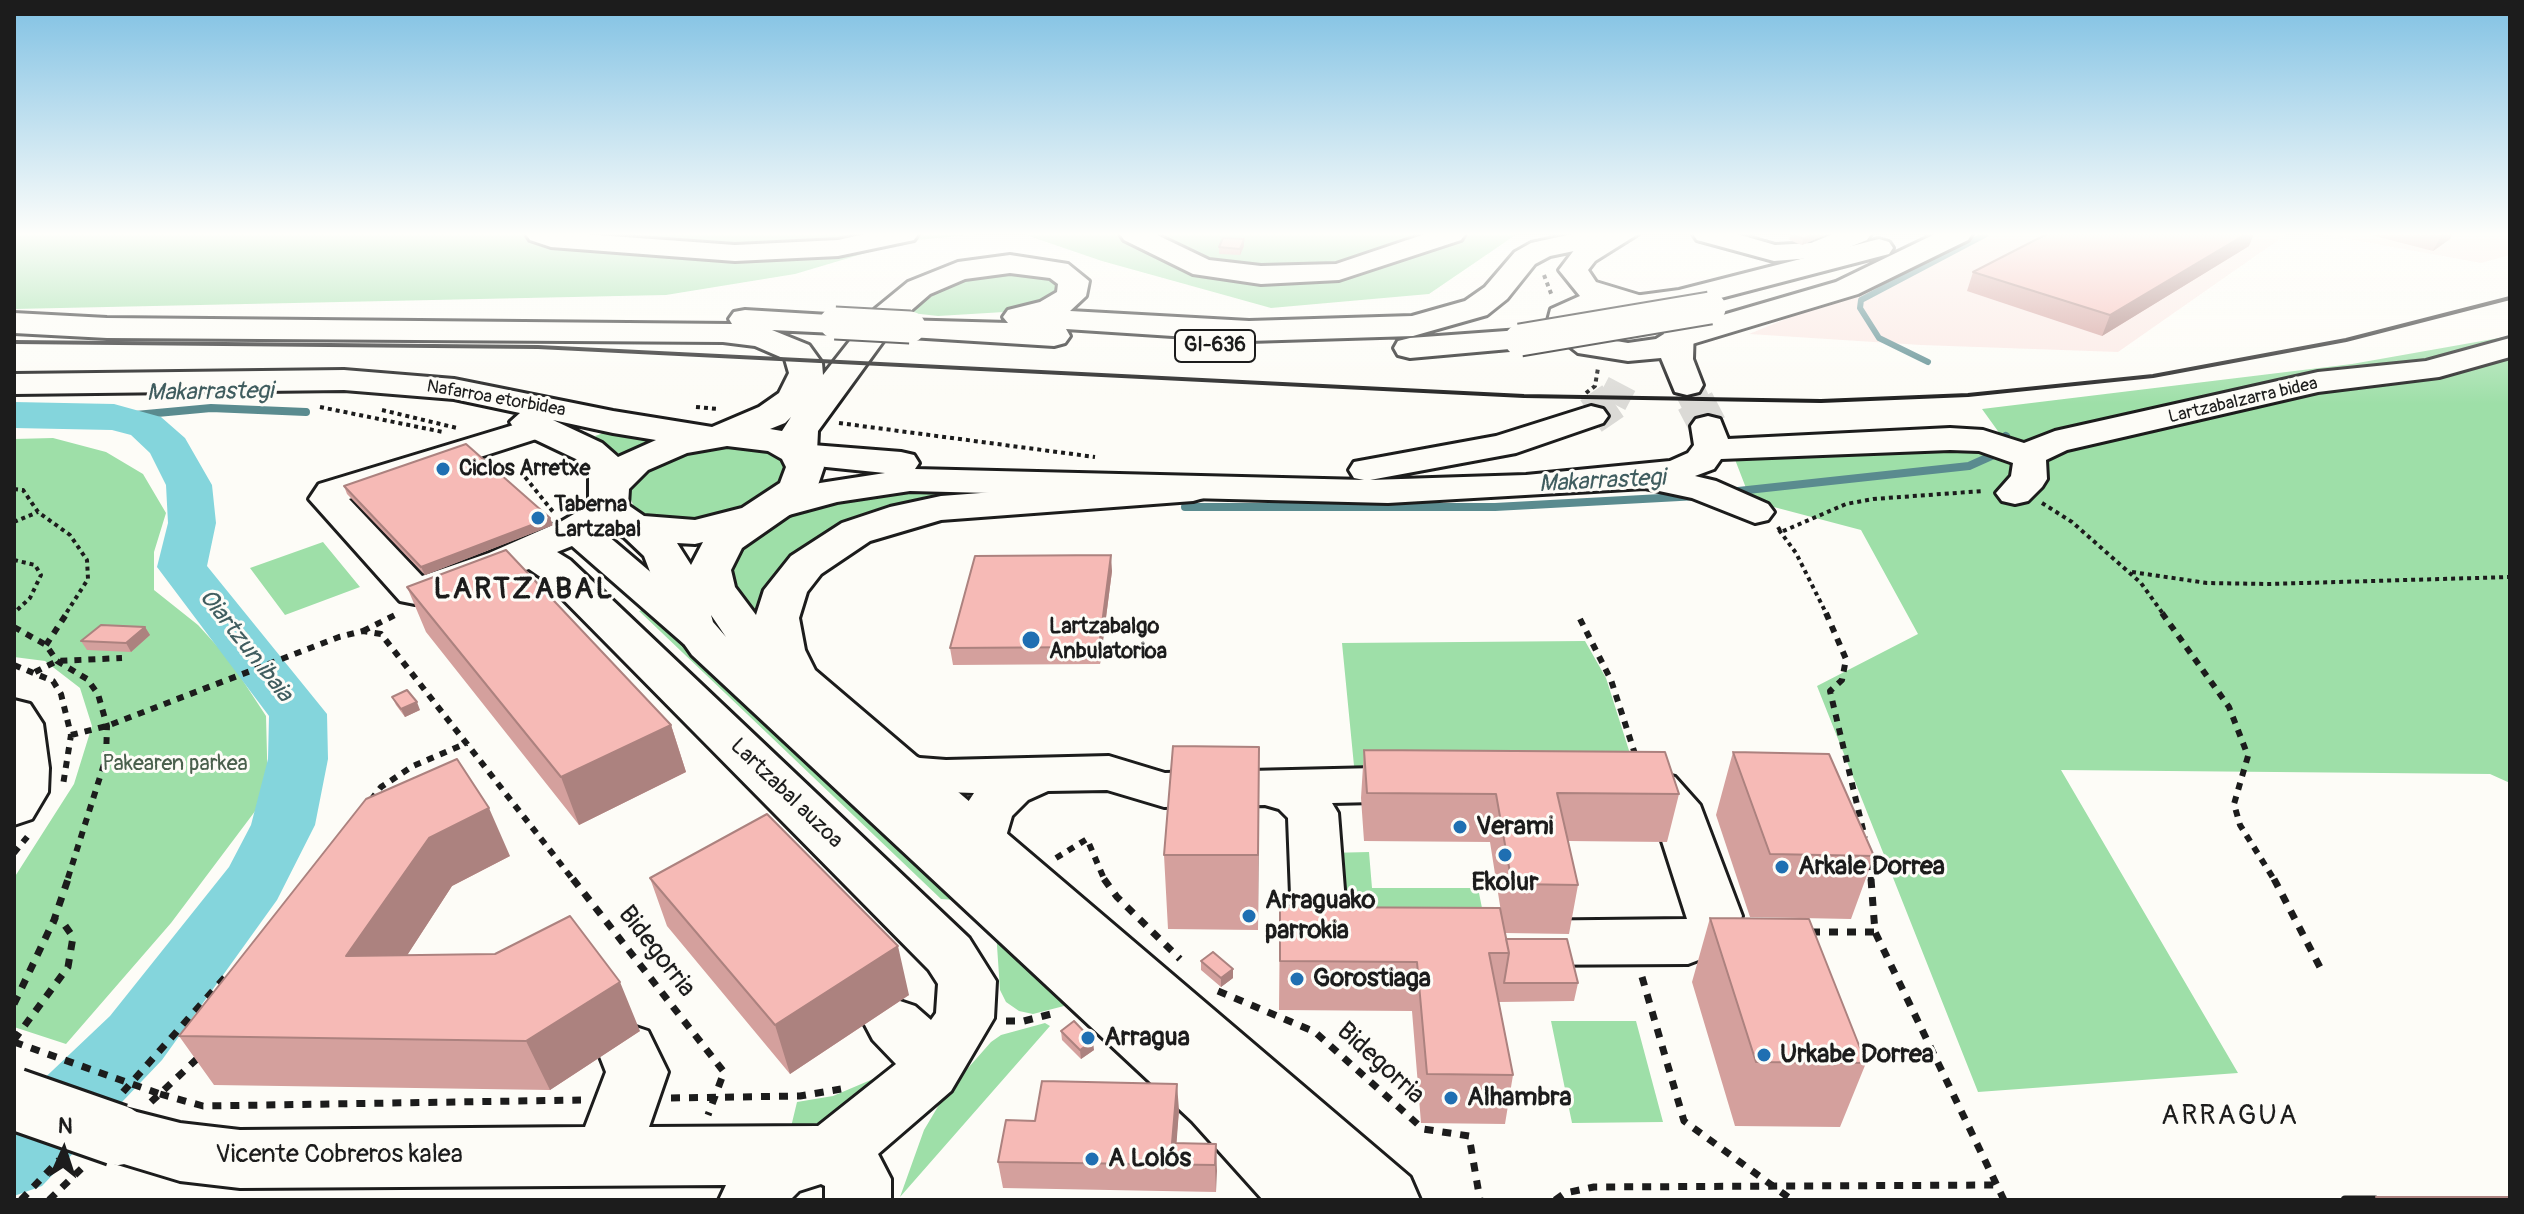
<!DOCTYPE html>
<meta charset="utf-8">
<style>
body{margin:0}
#map{position:relative;width:2524px;height:1214px;overflow:hidden;background:#fdfcf7;font-family:Pangolin,sans-serif}
canvas{display:block}
.frame{position:absolute;inset:0;border:16px solid #1c1c1c;pointer-events:none}
.north{position:absolute;left:24px;top:1110px;width:80px;height:80px;-webkit-text-stroke:6px #fdfcf7;paint-order:stroke;rotate:3deg;font-size:22px;font-weight:700;line-height:32px;text-align:center;color:#1c1c1c}
.north::after{content:'';display:block;margin:auto;width:28px;height:36px;background:#1c1c1c;clip-path:polygon(50% 0,100% 100%,50% 72%,0 100%)}
</style>
<div id="map">
<canvas width="2524" height="1214"></canvas>
<div class="frame"></div>
<div class="north">N</div>
</div>
<script>
const c = document.querySelector('canvas').getContext('2d');
c.lineJoin = 'round';
function fill(path, color) { c.fillStyle = color; c.fill(path, 'evenodd'); }
const poly = rows => new Path2D(rows.map(r => 'M' + r).join(''));
function stroke(path, color, width, dash) { c.strokeStyle = color; c.lineWidth = width; c.lineCap = dash ? 'butt' : 'round'; c.setLineDash(dash || []); c.stroke(path); }
function write(font, color, halo, rows, align = 'center') {
  c.font = font + ' Pangolin,sans-serif'; c.lineWidth = 6; c.setLineDash([]); c.textBaseline = 'middle'; c.strokeStyle = halo; c.fillStyle = color; for (const [text, x, y, turn = 0] of rows) {
    c.save(); c.translate(x, y); c.rotate((+turn || 0) * Math.PI / 180); c.textAlign = isNaN(turn) ? turn : align; if (halo) c.strokeText(text, 0, 0); c.fillText(text, 0, 0); c.restore();
  }
}
fill(poly([
 [1975,234,2287,234,2118,352,1921,345,1749,334,1857,290],
 [2321,234,2510,234,2510,255,2481,263]
]), '#fbe8e4');
fill(poly([
 [14,234,982,234,906,241,795,274,666,295,14,309],
 [1023,234,1517,234,1429,294,1271,308,1102,261],
 [1008,270,1048,276,1058,283,1056,295,1021,311,938,316,902,312,916,301,956,280],
 [2510,336,2510,783,2490,774,2061,770,2238,1073,1978,1092,1817,686,1918,634,1861,530,1751,501,1729,444,2000,434,1982,409,2352,364],
 [615,429,670,438,626,459,595,436],
 [53,438,106,452,143,474,166,513,154,552,154,590,198,625,228,658,266,716,268,794,171,923,66,1044,14,1027,14,878,74,784,92,726,80,688,45,661,14,657,14,439],
 [738,444,760,447,776,454,786,463,788,475,766,501,720,519,667,521,647,516,634,507,629,495,633,483,645,470,688,450],
 [898,488,1064,491,859,523,764,624,736,595,727,568,739,550,761,532,819,503],
 [323,542,360,587,285,615,250,568],
 [647,608,956,900,941,899,639,611],
 [1585,641,1606,678,1632,760,1355,776,1342,643],
 [1369,852,1372,888,1478,888,1483,913,1330,913,1327,853],
 [996,931,1048,965,1064,1006,1033,1014,1019,1011,1006,1002,1000,990],
 [1551,1021,1636,1021,1663,1122,1572,1123],
 [1045,1023,1050,1026,900,1197,924,1130,946,1093,991,1042,1001,1035],
 [906,1065,857,1108,820,1123,791,1127,797,1102,833,1096]
]), '#9edfa8');
stroke(poly([
 [1928,362,1879,338,1860,308,1861,300,1986,234]
]), '#5a8b8f', 6);
stroke(poly([
 [114,417,211,408,306,412],
 [1729,492,1969,466,1998,453,2006,436],
 [1185,507,1495,507,1698,496]
]), '#5a8b8f', 8);
fill(poly([
 [14,402,114,404,161,417,185,438,212,485,216,523,207,566,327,714,328,759,315,825,277,900,162,1060,42,1186,14,1196,14,1107,110,1016,229,867,251,825,268,759,269,716,157,567,168,523,166,485,150,453,131,435,112,430,14,428,14,402]
]), '#84d5dc');
stroke(poly([
 [1687,385,1696,403],
 [1612,403,1622,384]
]), '#dbdad6', 30, [30, 15]);
stroke(poly([
 [1695,401,1708,426],
 [1591,416,1613,401]
]), '#dbdad6', 38, [38, 19]);
const minor = poly([
 [526,234,583,234,735,245,838,240,865,234,918,234,914,240,838,256,735,261,551,247,530,240,526,234],
 [1120,234,1155,234,1209,260,1261,266,1336,264,1425,234,1465,234,1461,240,1339,280,1261,284,1193,274,1124,240,1120,234],
 [1604,234,1638,234,1595,261,1588,270,1596,282,1662,302,1690,319,1694,325,1693,359,1703,385,1699,392,1687,395,1675,392,1661,358,1628,361,1578,353,1546,328,1551,309,1580,296,1559,270,1575,249,1604,234],
 [1623,311,1662,325,1664,334,1656,339,1628,343,1598,338,1576,324,1577,319,1585,313,1623,311],
 [1693,234,1737,234,1775,245,1811,243,1833,234,1871,234,1867,240,1825,257,1774,261,1697,240,1693,234],
 [2510,338,2510,357,2439,377,2318,392,2067,450,2046,460,2047,479,2042,487,2028,501,2015,504,2002,501,1996,493,2011,476,2013,463,1979,451,1950,450,1721,459,1714,469,1695,476,1716,481,1768,504,1774,512,1768,520,1755,523,1692,498,1645,488,1388,503,910,491,837,502,774,519,761,516,755,508,761,500,820,483,885,473,787,463,782,455,787,447,800,444,901,452,914,455,919,463,915,469,1364,480,1354,478,1349,470,1354,462,1496,436,1591,406,1603,409,1608,416,1603,423,1516,453,1370,480,1526,475,1670,461,1688,453,1694,445,1691,426,1696,419,1708,416,1720,419,1728,439,1950,428,1983,430,2024,443,2055,431,2318,372,2426,361,2510,338],
 [540,417,552,420,557,427,552,434,349,499,422,576,489,553,562,521,596,501,609,498,622,501,628,509,622,517,601,530,714,626,721,635,714,644,699,648,684,644,572,546,557,552,570,560,969,938,996,981,994,1018,951,1091,878,1154,891,1179,891,1200,825,1200,825,1186,821,1184,799,1191,790,1200,719,1200,726,1185,240,1188,180,1181,94,1155,85,1135,94,1115,117,1107,180,1123,240,1130,585,1127,606,1072,597,1049,606,1031,627,1024,648,1031,668,1072,649,1127,818,1126,896,1064,873,1040,864,1023,873,1006,894,999,915,1006,931,1020,936,1013,938,984,929,970,542,578,529,569,415,604,400,601,309,499,319,484,540,417],
 [14,700,30,704,43,724,49,768,48,792,32,819,14,825,14,700],
 [889,748,920,758,946,760,1109,756,1165,773,1418,767,1435,772,1443,784,1435,796,1418,801,1332,803,1338,813,1346,915,1371,929,1379,944,1371,959,1351,966,1311,951,1292,921,1288,818,1279,809,1265,805,1164,807,1107,790,1048,791,1028,800,1012,816,1007,833,1009,846,1001,859,983,865,965,859,955,833,964,808,974,793,914,791,872,776,865,764,872,752,889,748],
 [1629,766,1675,777,1700,805,1742,916,1730,948,1688,964,1509,965,1489,958,1481,943,1489,928,1509,921,1687,919,1653,813,1642,803,1612,795,1604,783,1612,771,1629,766]
]);
const major = poly([
 [1572,234,1631,234,1627,240,1550,256,1535,264,1507,299,1487,315,1413,336,1249,341,1066,329,1070,336,1065,343,1054,346,910,337,899,334,895,325,818,431,817,452,824,467,817,488,798,509,742,548,731,570,735,587,756,615,764,590,791,556,842,523,890,507,941,496,1193,477,1207,481,1212,489,1207,497,1193,501,941,520,870,541,821,574,807,592,799,618,805,650,815,670,1410,1177,1420,1200,1263,1200,1192,1121,692,655,670,624,644,556,624,537,611,532,589,509,589,471,576,459,515,430,510,422,520,413,454,399,344,390,14,394,14,374,344,370,454,379,613,411,712,427,759,407,779,393,789,373,785,359,755,346,723,342,107,338,14,333,14,313,107,318,732,324,729,319,734,312,745,310,846,316,851,323,846,330,835,333,772,330,809,345,822,363,823,375,875,309,908,282,958,262,1010,255,1068,264,1089,281,1086,296,1070,311,1249,321,1412,316,1465,301,1485,287,1515,252,1531,243,1572,234],
 [1010,273,1050,278,1058,284,1057,292,1040,302,1008,310,1003,317,1008,323,900,320,930,294,965,279,1010,273],
 [791,417,782,431,770,429,785,423,791,417],
 [553,420,613,433,656,440,618,457,602,443,553,420],
 [727,446,768,451,782,459,786,467,780,483,742,508,695,520,644,516,628,505,629,489,648,470,687,453,727,446],
 [703,542,691,565,677,543,695,544,703,542],
 [711,615,726,637,713,622,711,615],
 [1935,234,1972,234,1968,240,1858,294,1679,348,1668,345,1663,338,1668,331,1836,282,1935,234],
 [1879,239,1889,242,1893,248,1889,254,1690,306,1637,313,1626,311,1622,304,1626,297,1679,290,1879,239],
 [1520,330,1532,333,1536,340,1532,347,1410,358,1398,355,1394,348,1398,341,1410,338,1520,330]
]);
stroke(minor, '#1c1c1c', 6);
stroke(major, '#1c1c1c', 6);
stroke(poly([
 [1544,275,1552,296],
 [1586,393,1595,386,1598,368],
 [320,407,443,432],
 [696,407,718,409],
 [382,410,457,428],
 [839,423,1095,457],
 [505,464,525,477,554,513],
 [14,489,23,490,38,512,70,535,87,560,88,579,65,615],
 [2042,503,2072,522,2141,583,2164,615],
 [14,522,38,512],
 [1778,527,1781,532,1846,504,1873,499,1983,491],
 [1779,530,1796,553,1827,615],
 [14,560,35,565,41,575,30,598,14,613],
 [2132,572,2207,583,2269,584,2510,577]
]), '#1c1c1c', 4, [4, 4]);
stroke(poly([
 [1826,613,1846,659,1842,680,1830,691,1865,838],
 [2162,613,2229,707,2248,756,2234,804,2240,825,2275,881],
 [1580,619,1611,680,1635,754],
 [14,627,46,645,57,661,87,679,98,694,107,726,106,758,67,881],
 [363,631,397,614],
 [46,645,67,613],
 [14,665,53,681,61,694,71,735,63,785],
 [35,672,57,661,122,658],
 [71,735,107,726,339,637,363,631,381,634,574,881],
 [371,800,381,787,413,766,467,743],
 [14,853,28,836],
 [1056,858,1087,839,1105,881],
 [1870,863,1871,881]
]), '#1c1c1c', 6, [7, 7]);
stroke(poly([
 [573,879,724,1072,708,1115],
 [1104,879,1117,897,1180,959],
 [1871,879,1875,932,2004,1200],
 [2274,879,2322,971],
 [1811,932,1875,932],
 [1642,977,1684,1121,1792,1200],
 [1218,991,1315,1032,1423,1129,1469,1136,1480,1200],
 [14,1004,54,920,68,879],
 [1006,1021,1024,1021,1055,1013],
 [14,1040,68,967,73,937,64,924,54,920],
 [123,1092,228,974],
 [160,1094,203,1106,581,1100],
 [671,1098,800,1096,841,1089],
 [151,1102,199,1057],
 [21,1200,59,1160],
 [49,1200,83,1167],
 [1555,1200,1565,1193,1594,1187,1997,1185]
]), '#1c1c1c', 7, [9, 9]);
fill(minor, '#fdfcf7');
fill(major, '#fdfcf7');
stroke(poly([
 [14,342,538,347,1524,396,1821,401,1968,395,2153,376,2346,340,2510,298]
]), '#1c1c1c', 4);
stroke(poly([
 [2345,1200,2375,1200]
]), '#1c1c1c', 9);
const minorBridge = poly([
 [14,1099,117,1135]
]);
const majorBridge = poly([
 [835,323,910,327],
 [1520,340,1710,308]
]);
stroke(minorBridge, '#1c1c1c', 66, []);
stroke(majorBridge, '#1c1c1c', 35, []);
stroke(poly([
 [14,1042,160,1094]
]), '#1c1c1c', 7, [9, 9]);
stroke(minorBridge, '#fdfcf7', 60);
stroke(majorBridge, '#fdfcf7', 31);
fill(poly([
 [1789,234,1827,234,1802,245,1789,240,1790,235],
 [2367,234,2452,234,2450,239,2433,251],
 [1244,239,1244,246,1240,255,1219,254,1219,247],
 [2249,246,2102,336,1967,291,1973,272],
 [344,486,550,518,553,525,425,575,347,494],
 [1112,571,1100,664,953,665,950,648],
 [407,587,671,725,686,772,579,825,426,632],
 [145,627,150,635,131,652,87,650,81,641],
 [392,697,420,710,405,717,396,705],
 [1259,747,1258,930,1168,929,1164,855],
 [1364,750,1679,794,1667,842,1568,841,1578,885,1569,934,1505,933,1506,939,1578,983,1574,1001,1499,1002,1513,1075,1505,1124,1421,1123,1412,1011,1279,1010,1280,907,1504,931,1490,842,1364,841,1361,798],
 [1733,752,1874,856,1851,919,1750,917,1716,815],
 [366,799,510,856,452,886,407,955,640,1031,550,1090,214,1085,179,1036],
 [650,878,909,995,790,1074,667,926],
 [1710,918,1866,1063,1840,1127,1735,1126,1692,982],
 [1201,961,1233,969,1233,978,1221,987,1201,970],
 [1061,1031,1094,1050,1081,1059,1062,1040],
 [1179,1110,1176,1143,1216,1144,1216,1192,1003,1188,998,1162,1035,1121]
]), '#d4a09d');
fill(poly([
 [1814,234,1827,234,1802,245,1804,239],
 [2246,234,2254,234,2249,246,2102,336,2110,315],
 [2442,234,2452,234,2450,239,2433,251],
 [1244,239,1244,246,1240,255,1240,249],
 [550,518,553,525,425,575,421,567],
 [1111,555,1112,571,1100,664,1099,647],
 [145,627,150,635,131,652,126,643],
 [417,702,420,710,405,717,401,709],
 [671,725,686,772,579,825,561,777],
 [1259,747,1259,820,1258,930,1258,855],
 [489,808,510,856,452,886,375,1005,346,956,429,838],
 [898,946,909,995,790,1074,775,1025],
 [1233,969,1233,978,1221,987,1221,978],
 [620,982,640,1031,550,1090,526,1041],
 [1093,1041,1094,1050,1081,1059,1080,1050],
 [1177,1084,1179,1110,1175,1164,1172,1143],
 [1216,1144,1217,1171,1216,1192,1215,1165]
]), '#ac827f');
const building = poly([
 [1791,234,1814,234,1804,239,1791,234],
 [2047,234,2246,234,2110,315,1973,272,2047,234],
 [1223,238,1244,239,1240,249,1219,247,1223,238],
 [466,444,550,518,421,567,344,486,466,444],
 [506,550,671,725,561,777,407,587,506,550],
 [1111,555,1099,647,950,648,975,556,1111,555],
 [101,625,145,627,126,643,81,641,101,625],
 [407,690,417,702,401,709,392,697,407,690],
 [1173,746,1259,747,1258,855,1164,855,1173,746],
 [1364,750,1665,752,1679,794,1557,793,1578,885,1512,884,1496,794,1367,793,1364,750],
 [1733,752,1829,754,1874,856,1770,854,1733,752],
 [457,759,489,808,429,838,346,956,495,954,570,916,620,982,526,1041,179,1036,366,799,457,759],
 [767,814,898,946,775,1025,650,878,767,814],
 [1280,907,1500,908,1509,953,1489,953,1513,1075,1427,1074,1417,962,1280,961,1280,907],
 [1710,918,1809,919,1866,1063,1756,1062,1710,918],
 [1506,939,1567,939,1578,983,1504,983,1509,953,1506,939],
 [1213,952,1233,969,1221,978,1201,961,1213,952],
 [1074,1021,1093,1041,1080,1050,1061,1031,1074,1021],
 [1042,1081,1177,1084,1172,1143,1216,1144,1215,1165,998,1162,1006,1120,1035,1121,1042,1081],
 [2376,1197,2510,1197,2510,1200,2378,1200,2376,1197]
]);
fill(building, '#f6bab6');
stroke(building, '#ac827f', 2);
const sky = c.createLinearGradient(0, 0, 0, 404);
sky.addColorStop(0, '#80c1e3');
sky.addColorStop(0.58, '#fefefb');
sky.addColorStop(1, '#fefefb00');
c.fillStyle = sky;
c.fillRect(0, 0, 2524, 404);
for (const [x, y, r, color] of [
 [443,469,8,"#1f6fb2"],
 [538,518,8,"#1f6fb2"],
 [1031,640,10,"#1f6fb2"],
 [1460,827,8,"#1f6fb2"],
 [1505,855,8,"#1f6fb2"],
 [1782,867,8,"#1f6fb2"],
 [1249,916,8,"#1f6fb2"],
 [1297,979,8,"#1f6fb2"],
 [1088,1038,8,"#1f6fb2"],
 [1764,1055,8,"#1f6fb2"],
 [1451,1098,8,"#1f6fb2"],
 [1092,1159,8,"#1f6fb2"]
]) { const dot = new Path2D(); dot.arc(x, y, r, 0, 2 * Math.PI); c.fillStyle = color; c.fill(dot); stroke(dot, '#fdfcf7', 3); }
write('18px', '#1c1c1c', '#fdfcf7', [
 ["Nafarroa etorbidea",496,399,10],
 ["Lartzabalzarra bidea",2243,401,-13]
]);
for (const [x, y, w] of [
 [1215,346,80]
]) { const box = new Path2D(); box.roundRect(x - w / 2, y - 16, w, 32, 6); c.fillStyle = '#fdfcf7'; c.fill(box); stroke(box, '#1c1c1c', 2); }
write('bold 20px', '#1c1c1c', null, [
 ["GI-636",1215,346]
]);
write('bold 22px', '#1c1c1c', '#fdfcf7', [
 ["Ciclos Arretxe",459,469],
 ["Taberna",554,505],
 ["Lartzabal",554,530],
 ["Lartzabalgo",1049,627],
 ["Anbulatorioa",1049,652]
], 'left');
write('22px', '#4a604d', '#fdfcf7', [
 ["Pakearen parkea",175,764]
]);
write('22px', '#1c1c1c', '#fdfcf7', [
 ["Lartzabal auzoa",786,794,44]
]);
write('italic 24px', '#405d5f', '#fdfcf7', [
 ["Makarrastegi",210,393,-1],
 ["Makarrastegi",1602,482,-3],
 ["Oiartzun ibaia",245,646,52]
]);
write('bold 26px', '#1c1c1c', '#fdfcf7', [
 ["Verami",1476,827],
 ["Arkale Dorrea",1798,867],
 ["Ekolur",1505,883,"center"],
 ["Arraguako",1265,901],
 ["parrokia",1265,931],
 ["Gorostiaga",1313,979],
 ["Arragua",1104,1038],
 ["Urkabe Dorrea",1780,1055],
 ["Alhambra",1467,1098],
 ["A Lolós",1108,1159]
], 'left');
write('26px', '#1c1c1c', '#fdfcf7', [
 ["Bidegorria",656,952,52],
 ["Bidegorria",1380,1064,42],
 ["Vicente Cobreros kalea",339,1155]
]);
c.letterSpacing = '2px';
write('28px', '#1c1c1c', '#fdfcf7', [
 ["ARRAGUA",2230,1117]
]);
c.letterSpacing = '0px';
c.letterSpacing = '2px';
write('bold 30px', '#1c1c1c', '#fdfcf7', [
 ["LARTZABAL",524,590]
]);
c.letterSpacing = '0px';
</script>
